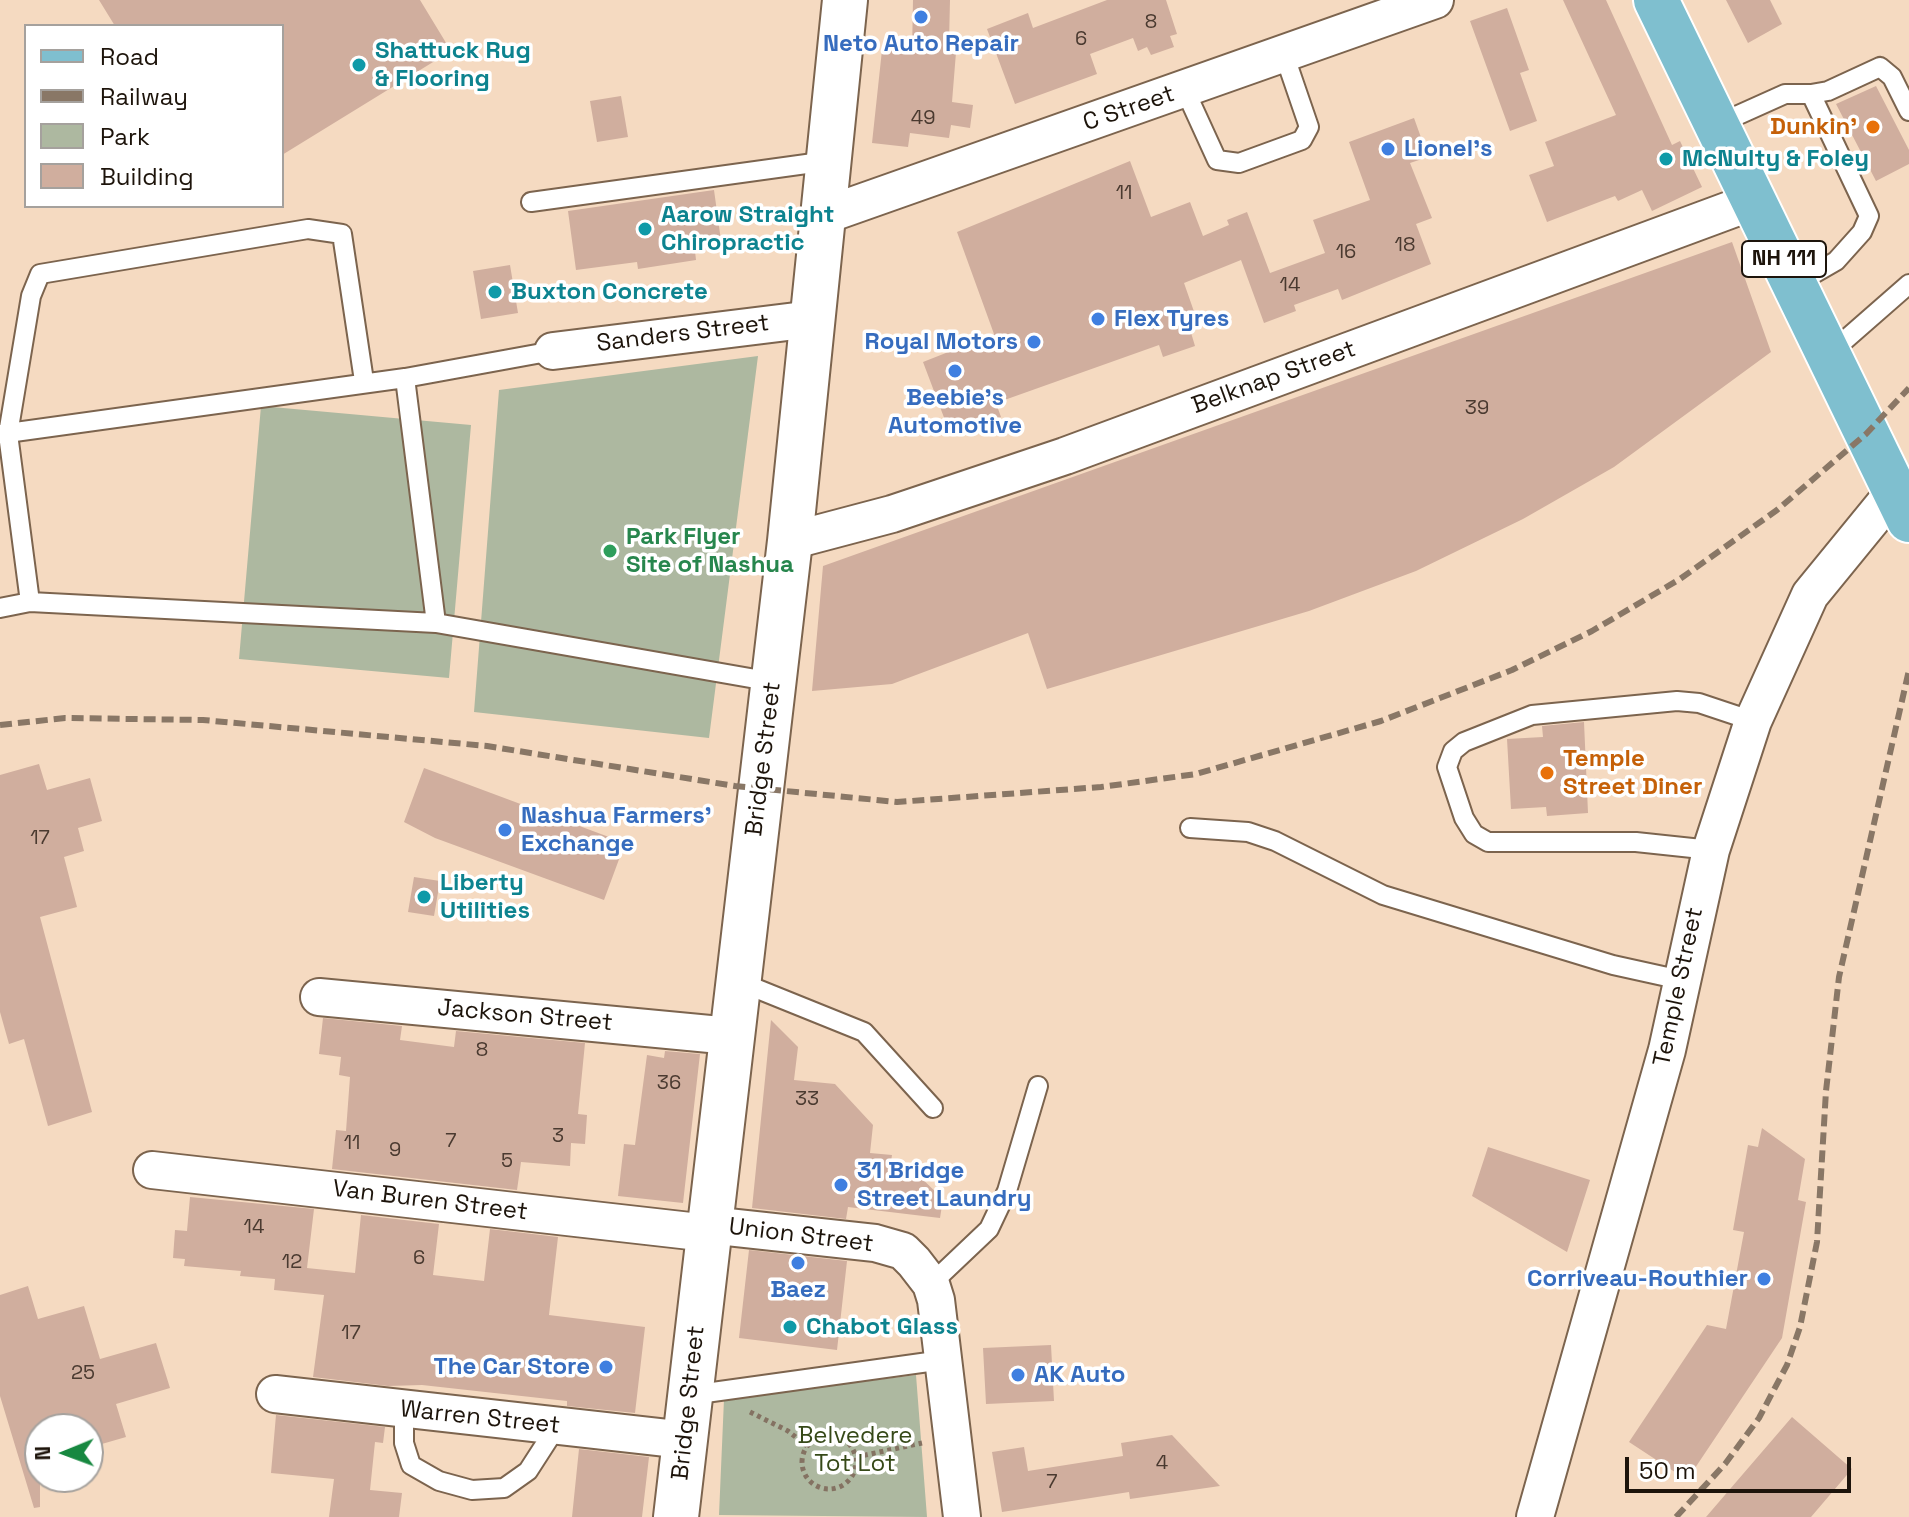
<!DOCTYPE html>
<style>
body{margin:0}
#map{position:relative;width:1909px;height:1517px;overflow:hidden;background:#f5dac1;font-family:"Space Grotesk",sans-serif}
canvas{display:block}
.legend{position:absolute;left:24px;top:24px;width:260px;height:184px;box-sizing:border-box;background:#fff;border:2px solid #a5a19d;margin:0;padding:10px 14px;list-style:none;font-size:24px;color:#1d140b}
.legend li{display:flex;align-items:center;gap:16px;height:40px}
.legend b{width:40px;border:2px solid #a5a19d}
.north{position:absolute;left:24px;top:1413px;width:80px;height:80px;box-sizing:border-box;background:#fff;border:2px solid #a5a19d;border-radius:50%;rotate:269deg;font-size:22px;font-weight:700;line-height:32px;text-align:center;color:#1d140b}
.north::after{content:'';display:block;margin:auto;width:28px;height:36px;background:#178840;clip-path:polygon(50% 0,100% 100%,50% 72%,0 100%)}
.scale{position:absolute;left:1625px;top:1457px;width:226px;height:36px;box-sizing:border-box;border:4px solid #1d140b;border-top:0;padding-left:10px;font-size:24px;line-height:28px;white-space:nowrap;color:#1d140b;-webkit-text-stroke:6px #fff;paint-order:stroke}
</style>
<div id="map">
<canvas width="1909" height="1517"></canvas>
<ul class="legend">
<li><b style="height:10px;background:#7fbfcf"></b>Road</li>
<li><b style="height:10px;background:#897766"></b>Railway</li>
<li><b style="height:22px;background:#adb8a0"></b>Park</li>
<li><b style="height:22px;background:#d0ae9e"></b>Building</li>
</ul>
<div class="north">N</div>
<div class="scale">50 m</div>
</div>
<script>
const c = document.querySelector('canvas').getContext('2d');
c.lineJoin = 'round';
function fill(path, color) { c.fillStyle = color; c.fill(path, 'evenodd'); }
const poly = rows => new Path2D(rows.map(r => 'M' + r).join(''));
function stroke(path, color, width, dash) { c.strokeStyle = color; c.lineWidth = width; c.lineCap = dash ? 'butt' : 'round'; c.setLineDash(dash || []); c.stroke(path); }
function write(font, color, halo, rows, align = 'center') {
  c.font = font + ' "Space Grotesk",sans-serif'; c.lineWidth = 7; c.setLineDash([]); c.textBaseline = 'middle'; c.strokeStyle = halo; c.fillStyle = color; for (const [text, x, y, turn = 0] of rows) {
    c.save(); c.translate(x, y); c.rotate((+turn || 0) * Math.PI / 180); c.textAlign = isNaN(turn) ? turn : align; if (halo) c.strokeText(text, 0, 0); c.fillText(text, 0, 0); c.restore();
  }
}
fill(poly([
 [758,356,709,738,474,712,499,390],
 [261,406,471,425,449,678,239,659],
 [916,1375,927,1517,719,1515,724,1399]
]), '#adb8a0');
fill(poly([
 [99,0,420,0,451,51,282,155,282,26,115,26],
 [913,0,950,0,949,43,957,40,952,102,973,105,970,128,951,125,949,138,910,133,908,147,872,143,882,50,912,52],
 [1107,0,1166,0,1177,34,1170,36,1174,47,1151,55,1147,47,1138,51,1133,38,1090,54,1097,74,1015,104,987,29,1028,13,1033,28],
 [1563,0,1606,0,1672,145,1680,141,1702,187,1652,211,1642,190,1618,201,1615,196,1547,222,1529,175,1554,166,1545,142,1616,115],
 [1726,0,1770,0,1782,24,1748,43],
 [1507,8,1529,70,1520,73,1537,121,1510,131,1470,21],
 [1876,86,1909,150,1909,164,1876,181,1836,104],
 [621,96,628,137,597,142,590,101],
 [1414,118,1428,157,1410,163,1432,218,1416,224,1431,264,1342,300,1338,289,1294,305,1296,311,1264,323,1241,260,1184,283,1198,323,1189,326,1195,346,1163,357,1159,345,996,403,1001,417,951,436,923,362,994,334,957,232,1130,161,1151,217,1190,202,1203,236,1229,225,1227,220,1247,212,1270,273,1325,253,1313,220,1370,200,1349,142],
 [714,190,722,248,695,251,696,260,638,269,637,262,576,270,568,211],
 [1732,242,1771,352,1614,467,1523,519,1416,571,1309,611,1047,689,1028,633,892,684,812,691,823,566],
 [510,265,518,313,481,319,473,271],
 [1584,722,1588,813,1547,816,1546,807,1511,809,1507,739,1543,737,1542,726],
 [39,764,47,790,90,778,102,821,78,828,84,851,64,857,77,907,40,917,92,1112,48,1126,24,1039,9,1044,0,1012,0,775],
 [424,768,625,843,604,900,435,838,404,822],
 [414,877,440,881,434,916,408,912],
 [323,1018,402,1026,400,1040,454,1047,456,1031,585,1043,578,1114,587,1115,585,1144,571,1143,570,1166,521,1162,517,1190,332,1169,336,1130,346,1131,350,1077,339,1075,341,1057,319,1054],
 [771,1020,798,1047,794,1080,835,1084,873,1125,870,1153,892,1155,890,1168,913,1170,943,1199,940,1218,848,1207,846,1219,752,1208],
 [665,1051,700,1054,683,1203,618,1196,624,1144,635,1145,647,1055,664,1058],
 [1762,1128,1805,1159,1798,1200,1806,1202,1782,1338,1687,1480,1629,1442,1707,1325,1726,1329,1744,1232,1733,1230,1748,1145,1758,1147],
 [1488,1147,1590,1180,1567,1252,1472,1196],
 [190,1197,314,1209,307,1268,355,1273,361,1215,439,1224,433,1275,484,1281,490,1229,558,1237,549,1315,645,1327,635,1413,567,1406,567,1401,422,1385,388,1386,313,1377,324,1295,274,1290,275,1279,240,1276,241,1271,184,1266,185,1259,173,1258,175,1230,187,1231],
 [749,1250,847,1261,837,1350,739,1338],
 [28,1286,38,1319,84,1306,100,1359,156,1343,170,1388,116,1404,126,1437,88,1448,88,1429,40,1429,40,1507,34,1508,0,1396,0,1295],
 [1051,1345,1054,1401,986,1404,983,1348],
 [276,1415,385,1427,383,1443,375,1442,370,1490,402,1493,399,1517,329,1517,334,1479,271,1473],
 [1792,1417,1852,1469,1811,1517,1706,1517],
 [1172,1435,1220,1486,1130,1499,1129,1492,1002,1512,992,1452,1024,1447,1028,1471,1123,1456,1121,1443],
 [579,1449,649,1457,642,1517,572,1517]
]), '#d0ae9e');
const lane = poly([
 [1185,90,1217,160,1239,163,1302,140,1309,127,1284,54],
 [1811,94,1828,91,1880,67,1892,77,1909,111],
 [1716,125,1785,94,1811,94,1869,216,1862,232,1836,261,1796,284],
 [531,202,828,161],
 [1829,354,1909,284],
 [364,381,342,234,308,229,40,274,31,296,8,434,30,602,436,623,405,378],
 [0,434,405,378,553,351],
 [0,608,30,602],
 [436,623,773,682],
 [1190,828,1248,832,1275,841,1383,895,1613,965,1681,980],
 [1711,850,1636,842,1488,842,1474,834,1464,818,1447,767,1453,751,1464,742,1532,715,1677,701,1699,703,1753,721],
 [740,982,864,1032,933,1108],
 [931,1284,989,1229,1007,1191,1038,1086],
 [691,1395,943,1360],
 [404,1411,404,1443,411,1465,439,1481,472,1490,504,1488,528,1471,557,1426]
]);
const street = poly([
 [823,216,1435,0],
 [553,351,812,319],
 [790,541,892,514,1065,456,1754,201],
 [319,997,731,1036],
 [152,1170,708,1233],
 [709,1225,875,1243,903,1251,914,1262,931,1284,936,1300,962,1517],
 [275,1394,685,1440],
 [1535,1517,1667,1050,1711,850,1753,721,1810,595,1895,491]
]);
const secondary = poly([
 [676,1517,790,541,845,0]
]);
const primary = poly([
 [1656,0,1909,520]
]);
stroke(lane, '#7c644e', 22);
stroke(street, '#7c644e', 40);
stroke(secondary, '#7c644e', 48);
stroke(primary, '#fff', 48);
stroke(poly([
 [750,1412,788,1431,807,1446],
 '802 1462a27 27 0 1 1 54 0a27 27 0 1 1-54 0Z',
 [856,1457,922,1443]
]), '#847262', 5, [4, 4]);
stroke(lane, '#fff', 18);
stroke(street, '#fff', 36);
stroke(secondary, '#fff', 44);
stroke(primary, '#7fbfcf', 44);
stroke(poly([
 [0,725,65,718,203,720,487,746,735,786,897,802,1101,787,1196,774,1381,721,1512,670,1592,631,1680,579,1777,510,1866,434,1909,388],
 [1676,1517,1725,1464,1759,1418,1787,1365,1800,1327,1817,1242,1826,1091,1839,977,1909,670]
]), '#897766', 6, [12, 6]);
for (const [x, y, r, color] of [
 [921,17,8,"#3f7fe0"],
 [359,65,8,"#0f9aa8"],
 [1873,127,8,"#e8710a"],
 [1388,149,8,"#3f7fe0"],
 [1666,159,8,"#0f9aa8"],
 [645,229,8,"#0f9aa8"],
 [495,292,8,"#0f9aa8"],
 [1098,319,8,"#3f7fe0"],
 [1034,342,8,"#3f7fe0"],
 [955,371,8,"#3f7fe0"],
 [610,551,8,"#2e9e5b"],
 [1547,773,8,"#e8710a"],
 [505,830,8,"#3f7fe0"],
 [424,897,8,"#0f9aa8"],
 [841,1185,8,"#3f7fe0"],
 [798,1263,8,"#3f7fe0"],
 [1764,1279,8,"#3f7fe0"],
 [790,1327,8,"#0f9aa8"],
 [606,1367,8,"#3f7fe0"],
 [1018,1375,8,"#3f7fe0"]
]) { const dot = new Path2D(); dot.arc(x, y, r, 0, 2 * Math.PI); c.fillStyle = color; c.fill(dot); stroke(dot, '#fff', 3); }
write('20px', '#4a3a30', null, [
 ["8",1151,23],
 ["6",1081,40],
 ["49",923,119],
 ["11",1124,194],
 ["18",1405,246],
 ["16",1346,253],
 ["14",1290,286],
 ["39",1477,409],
 ["17",40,839],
 ["8",482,1051],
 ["36",669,1084],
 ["33",807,1100],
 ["3",558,1137],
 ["7",451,1142],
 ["11",352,1144],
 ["9",395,1151],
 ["5",507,1162],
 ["14",254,1228],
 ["6",419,1259],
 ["12",292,1263],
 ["17",351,1334],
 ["25",83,1374],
 ["4",1162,1464],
 ["7",1052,1483]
]);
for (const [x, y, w] of [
 [1784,259,84]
]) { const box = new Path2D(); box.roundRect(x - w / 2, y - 18, w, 36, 6); c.fillStyle = '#fff'; c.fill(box); stroke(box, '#1d140b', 2); }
write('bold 22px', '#1d140b', null, [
 ["NH 111",1784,259]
]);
write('bold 24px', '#366cbe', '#fff', [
 ["Neto Auto Repair",921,44,"center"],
 ["Lionel's",1404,149],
 ["Flex Tyres",1114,319],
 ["Royal Motors",1018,342,"right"],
 ["Beebie's",955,398,"center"],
 ["Automotive",955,426,"center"],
 ["Nashua Farmers'",521,816],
 ["Exchange",521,844],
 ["31 Bridge",857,1171],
 ["Street Laundry",857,1199],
 ["Corriveau-Routhier",1748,1279,"right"],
 ["Baez",798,1290,"center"],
 ["The Car Store",590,1367,"right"],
 ["AK Auto",1034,1375]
], 'left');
write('bold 24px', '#0d838f', '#fff', [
 ["Shattuck Rug",375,51],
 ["& Flooring",375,79],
 ["McNulty & Foley",1682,159],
 ["Aarow Straight",661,215],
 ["Chiropractic",661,243],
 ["Buxton Concrete",511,292],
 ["Liberty",440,883],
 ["Utilities",440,911],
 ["Chabot Glass",806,1327]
], 'left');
write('24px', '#1d140b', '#fff', [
 ["C Street",1129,109,-19],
 ["Sanders Street",683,334,-7],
 ["Belknap Street",1274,378,-20],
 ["Bridge Street",764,759,-83],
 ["Temple Street",1679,987,-78],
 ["Jackson Street",525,1016,5],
 ["Van Buren Street",430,1201,7],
 ["Union Street",801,1236,7],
 ["Bridge Street",689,1403,-84],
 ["Warren Street",480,1418,6]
]);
write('bold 24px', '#c56008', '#fff', [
 ["Dunkin'",1857,127],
 ["Temple",1563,759,"left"],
 ["Street Diner",1563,787,"left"]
], 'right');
write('bold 24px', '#27864d', '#fff', [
 ["Park Flyer",626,537],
 ["Site of Nashua",626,565]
], 'left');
write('24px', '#364918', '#fff', [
 ["Belvedere",855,1436],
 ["Tot Lot",855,1464]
]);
</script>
